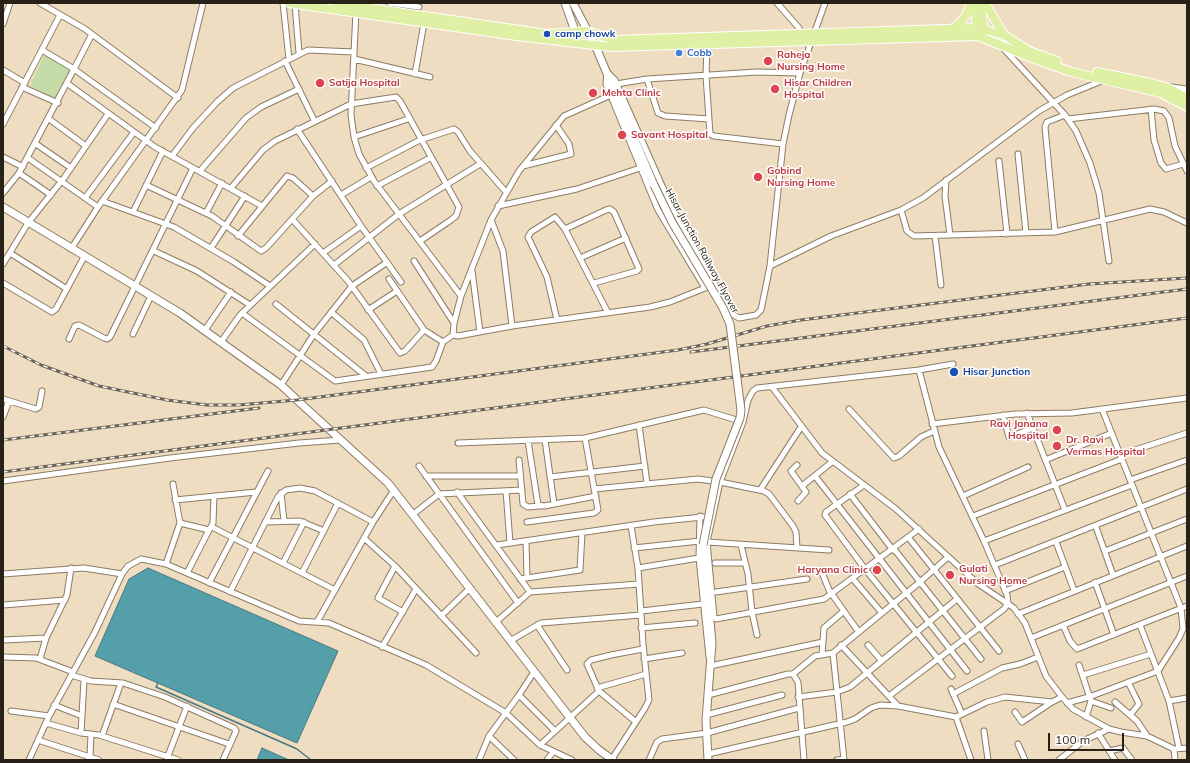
<!DOCTYPE html>
<style>
body{margin:0}
#map{position:relative;width:1190px;height:763px;overflow:hidden;background:#efddc2;font-family:Mulish,sans-serif}
canvas{display:block}
.frame{position:absolute;inset:0;border:4px solid #282118;pointer-events:none}
.scale{position:absolute;left:1048px;top:733px;width:76px;height:18px;box-sizing:border-box;border:2px solid #282118;border-top:0;padding-left:5px;font-size:12px;line-height:14px;white-space:nowrap;color:#282118;-webkit-text-stroke:3px #fff;paint-order:stroke}
</style>
<div id="map">
<canvas width="1190" height="763"></canvas>
<div class="frame"></div>
<div class="scale">100 m</div>
</div>
<script>
const c = document.querySelector('canvas').getContext('2d');
c.lineJoin = 'round';
function fill(path, color) { c.fillStyle = color; c.fill(path, 'evenodd'); }
const poly = rows => new Path2D(rows.map(r => 'M' + r).join(''));
function stroke(path, color, width, dash) { c.strokeStyle = color; c.lineWidth = width; c.lineCap = dash ? 'butt' : 'round'; c.setLineDash(dash || []); c.stroke(path); }
function write(font, color, halo, rows, align = 'center') {
  c.font = font + ' Mulish,sans-serif'; c.lineWidth = 3; c.setLineDash([]); c.textBaseline = 'middle'; c.strokeStyle = halo; c.fillStyle = color; for (const [text, x, y, turn = 0] of rows) {
    c.save(); c.translate(x, y); c.rotate((+turn || 0) * Math.PI / 180); c.textAlign = isNaN(turn) ? turn : align; if (halo) c.strokeText(text, 0, 0); c.fillText(text, 0, 0); c.restore();
  }
}
fill(poly([
 [45,53,73,70,56,99,30,86]
]), '#c3dca8');
const water = poly([
 [148,568,338,651,297,743,95,656,129,579,148,568],
 [262,748,289,760,257,760,262,748]
]);
fill(water, '#549faa');
stroke(water, '#47797e', 1);
stroke(poly([
 [158,683,156,687,297,749,311,760]
]), '#47797e', 1.5);
const street = poly([
 [40,3,85,29,178,98],
 [283,3,289,59],
 [389,3,419,7],
 [777,3,799,28,801,36],
 [295,4,299,53],
 [356,11,351,115,354,137,359,154,374,181,461,296],
 [3,24,10,3],
 [92,34,74,69,156,128],
 [707,44,706,76,710,134,714,136,783,144],
 [1002,47,1065,115,1076,131,1090,163,1099,193,1109,261],
 [354,59,430,77],
 [285,61,314,120],
 [3,70,25,83],
 [415,74,424,23],
 [647,79,658,113,665,116,709,119],
 [68,84,155,147,262,206],
 [616,84,647,79,757,72,800,73],
 [22,87,58,103],
 [611,95,564,116,519,171,491,220,461,296,454,323,453,335,458,336,512,326,650,307,670,302,705,288],
 [1151,109,1154,140,1161,163,1166,169,1183,164],
 [49,119,86,146],
 [1068,119,1154,109,1164,111,1169,118,1175,146,1187,171],
 [3,124,60,15],
 [297,129,361,226,401,282],
 [354,137,408,119],
 [36,144,71,168],
 [1018,154,1026,233],
 [172,156,193,128,217,102,233,88,308,50,354,52],
 [3,157,23,167],
 [28,158,98,207],
 [999,161,1007,234],
 [523,166,571,154,569,144,556,125],
 [366,168,420,140,454,129,458,132,470,151,506,192],
 [200,171,246,118,261,107,299,89],
 [19,173,51,195],
 [946,180,945,196,950,235],
 [146,185,212,216,261,251,266,248,313,196,332,181],
 [377,186,430,158],
 [231,188,263,150,275,141,351,104,396,97,400,101,459,207,456,216,451,220,420,241],
 [3,193,19,173,74,69,42,50],
 [341,195,371,177],
 [85,198,134,132],
 [102,201,174,227,234,262,270,286],
 [498,206,577,189,640,168],
 [901,210,907,231,914,236,1055,232,1150,209,1164,212,1187,223],
 [133,212,163,151],
 [206,213,222,183],
 [292,219,348,281,400,353,405,351,424,330,443,342,453,335],
 [491,220,503,251,512,326],
 [565,229,606,210,610,209,614,212,639,269,637,271,594,283],
 [1055,232,1045,127,1047,122,1065,115],
 [238,236,287,176,293,178,313,196],
 [935,236,941,285],
 [211,248,245,196],
 [71,249,98,207,182,90,203,3],
 [154,251,197,271,250,305],
 [10,253,67,289],
 [323,253,361,226],
 [580,258,626,238],
 [414,261,454,323],
 [3,264,28,223,64,178,108,114],
 [334,265,399,214,480,164],
 [770,266,831,236,901,210,923,198,1039,111,1067,95,1104,80],
 [472,271,480,332],
 [389,279,424,330],
 [3,283,52,312,56,309,84,257],
 [714,283,705,288,658,210,606,84,607,72,615,80,671,206,732,314,739,318,756,315,761,310,770,266,783,144,789,115,800,73,825,3],
 [276,304,366,376],
 [368,310,397,291],
 [331,312,364,340,381,374],
 [242,313,335,381,432,367,436,361,443,342],
 [557,320,547,277,528,237,531,232,555,217,565,229,608,313],
 [205,330,231,292],
 [133,334,151,296],
 [69,339,75,326,79,325,104,338,107,339,110,337,193,168],
 [221,342,240,315,315,244],
 [281,385,314,334,352,286,386,263],
 [772,387,822,453,896,509,977,583,1014,608,1025,623,1046,676,1062,697,1073,709,1109,729,1121,732,1147,736,1174,749,1187,748],
 [3,399,36,409,39,407,42,391],
 [849,409,894,458,899,456,921,437,934,431],
 [1027,413,1065,510],
 [1003,415,1009,437,1033,428],
 [3,417,9,401],
 [743,422,720,482,707,542,714,617,716,619,824,599,919,529],
 [932,424,1015,414,1072,413,1187,398],
 [639,425,647,483],
 [545,440,554,504],
 [528,441,538,505,544,506,596,496],
 [458,443,585,438,704,410,743,422,748,400,753,391,757,388,919,370,953,364],
 [1120,455,1187,433],
 [519,460,523,504,528,507,540,506],
 [1045,460,1112,433],
 [797,465,791,471,806,492,798,501],
 [419,466,518,603],
 [426,476,520,476],
 [815,476,967,671],
 [550,477,645,466],
 [1130,480,1187,460],
 [3,481,170,458,299,443,341,440],
 [864,485,826,512,825,515,865,569,952,676],
 [802,486,832,462],
 [594,489,698,479,720,482,764,491,769,494,793,526,796,532,797,548],
 [760,490,801,427],
 [506,491,510,543],
 [457,492,530,592],
 [281,493,284,521],
 [850,494,893,550],
 [963,496,1028,467],
 [175,500,256,492],
 [412,515,439,494,522,490],
 [700,516,699,558,709,657],
 [973,516,1122,459],
 [265,522,300,521,324,531],
 [527,522,594,513,598,510,585,438],
 [180,523,209,530,213,523,214,496],
 [212,527,335,590],
 [1096,527,1113,575],
 [908,537,999,651],
 [364,538,395,566,476,653],
 [526,541,527,577],
 [984,541,1132,485],
 [707,542,829,550],
 [1056,542,1074,590],
 [497,545,654,522,712,516],
 [741,545,748,574,752,612,757,635],
 [634,548,700,541],
 [894,549,981,659],
 [1105,551,1187,519],
 [283,563,304,522],
 [715,563,745,563],
 [166,564,180,523,173,484],
 [995,565,1187,489],
 [395,566,378,598,403,612],
 [638,568,699,558],
 [821,570,829,590,858,631],
 [187,573,209,530],
 [302,573,338,503],
 [3,574,84,568,122,574],
 [520,579,580,570,582,533],
 [853,579,882,613],
 [1095,582,1114,635],
 [209,583,268,471],
 [1005,591,1065,567],
 [230,592,278,497,286,490,300,488,315,491,373,522],
 [716,592,807,579],
 [3,605,65,600],
 [641,611,703,604],
 [1018,614,1187,546],
 [441,616,470,588],
 [317,622,373,522,394,490],
 [496,622,530,592,639,584],
 [537,625,567,670],
 [1063,625,1070,641,1077,649,1187,606],
 [1140,625,1169,701,1179,748],
 [641,628,695,623],
 [1031,638,1187,576],
 [3,640,46,638],
 [510,641,541,623,641,615],
 [841,645,898,706],
 [868,645,881,660],
 [382,647,416,589],
 [822,654,824,628,844,611],
 [3,657,36,658,73,672],
 [40,659,46,638,67,595,71,568],
 [644,659,682,653],
 [1079,665,1091,701,1086,717],
 [710,666,823,642],
 [793,674,815,656,833,653],
 [71,675,91,681,123,683,165,697,234,728,236,731,223,760],
 [1083,675,1151,654],
 [1128,682,1139,704,1130,715],
 [597,688,646,674],
 [951,689,962,714],
 [953,694,1002,668,1020,664,1038,657],
 [519,695,555,731],
 [708,695,788,674,793,674,798,682,804,760],
 [889,696,1004,609,1008,603,1007,595,984,541,939,447,919,370],
 [798,697,837,692,850,687,957,599],
 [1091,701,1111,708],
 [1169,701,1187,698],
 [1115,702,1137,721,1147,736],
 [1067,703,1089,697,1158,671,1179,638,1183,629,1181,608,1102,409],
 [113,704,229,744],
 [54,705,82,716],
 [11,711,49,716],
 [1015,712,1022,722,1052,702],
 [706,715,782,695],
 [956,717,971,760],
 [636,722,599,691,587,664,591,660,611,655,643,649],
 [46,723,81,733,99,735,178,760],
 [984,731,988,760],
 [81,733,84,680],
 [1098,733,1115,760],
 [102,736,121,683],
 [489,736,514,760],
 [38,740,99,760],
 [1018,744,1025,760],
 [540,745,599,691],
 [1174,749,1175,760],
 [1109,751,1123,748,1132,760],
 [708,754,847,722,855,719,871,708,880,705,898,706,956,717,987,702,1005,697,1052,702,1062,697],
 [168,756,187,706],
 [90,757,91,734],
 [612,759,645,708,649,700,643,644,638,568,631,526],
 [29,760,49,716,95,632,122,574,128,566,141,559,166,564,299,621,329,623,426,665,506,713,540,745,572,760],
 [479,760,489,736,519,695,534,672],
 [547,760,553,752],
 [649,760,657,742,662,739,707,733,799,708],
 [837,760,844,759],
 [844,760,833,653,920,582,948,557],
 [1059,760,1083,741,1109,729]
]);
const secondary = poly([
 [565,3,575,31],
 [573,3,595,45,654,185],
 [1171,88,1187,90],
 [3,207,180,313,281,385,297,400,388,483,585,737,599,750,613,760],
 [703,545,712,643,706,720,708,760]
]);
const primary = poly([
 [289,3,517,36,611,47,978,36,984,30,980,3],
 [336,3,547,34,587,31,614,40,978,28,1004,35],
 [974,3,978,36,1032,58,1071,72,1161,93,1187,107],
 [985,3,1004,35,1029,51,1057,61],
 [952,29,960,23,967,14,970,3],
 [1097,72,1155,84,1168,88,1187,98]
]);
stroke(street, '#8c7c64', 7);
stroke(secondary, '#8c7c64', 9);
stroke(primary, '#fff', 10);
stroke(street, '#fff', 5);
stroke(secondary, '#fff', 7);
stroke(primary, '#dfefa4', 8);
const rail = poly([
 [3,346,41,365,99,386,167,400,207,405,238,405,297,400,678,350,707,344,767,326,801,320,1089,284,1187,278],
 [691,352,1187,289],
 [3,440,259,408],
 [3,472,1187,318]
]);
stroke(rail, '#6e6354', 3);
stroke(rail, '#fff', 1.5, [4.5]);
const secondaryBridge = poly([
 [654,185,672,222,723,308,730,324,741,410,740,418,716,479,703,545]
]);
stroke(secondaryBridge, '#8c7c64', 9, []);
stroke(secondaryBridge, '#fff', 7);
for (const [x, y, r, color] of [
 [547,34,4,"#1a4fb4"],
 [679,53,4,"#3f7fe0"],
 [768,61,5,"#e0444e"],
 [320,83,5,"#e0444e"],
 [775,89,5,"#e0444e"],
 [593,93,5,"#e0444e"],
 [622,135,5,"#e0444e"],
 [758,177,5,"#e0444e"],
 [954,372,5,"#1a4fb4"],
 [1057,430,5,"#e0444e"],
 [1057,446,5,"#e0444e"],
 [877,570,5,"#e0444e"],
 [950,575,5,"#e0444e"]
]) { const dot = new Path2D(); dot.arc(x, y, r, 0, 2 * Math.PI); c.fillStyle = color; c.fill(dot); stroke(dot, '#fff', 1.5); }
write('bold 10px', '#164399', '#fff', [
 ["camp chowk",555,34],
 ["Hisar Junction",963,372]
], 'left');
write('bold 10px', '#366cbe', '#fff', [
 ["Cobb",687,53]
], 'left');
write('bold 10px', '#be3a42', '#fff', [
 ["Raheja",777,55],
 ["Nursing Home",777,67],
 ["Satija Hospital",329,83],
 ["Hisar Children",784,83],
 ["Hospital",784,95],
 ["Mehta Clinic",602,93],
 ["Savant Hospital",631,135],
 ["Gobind",767,171],
 ["Nursing Home",767,183],
 ["Ravi Janana",1048,424,"right"],
 ["Hospital",1048,436,"right"],
 ["Dr. Ravi",1066,440],
 ["Vermas Hospital",1066,452],
 ["Gulati",959,569],
 ["Nursing Home",959,581],
 ["Haryana Clinic",868,570,"right"]
], 'left');
write('10px', '#282118', '#fff', [
 ["Hisar Junction Railway Flyover",702,251,61]
]);
</script>
